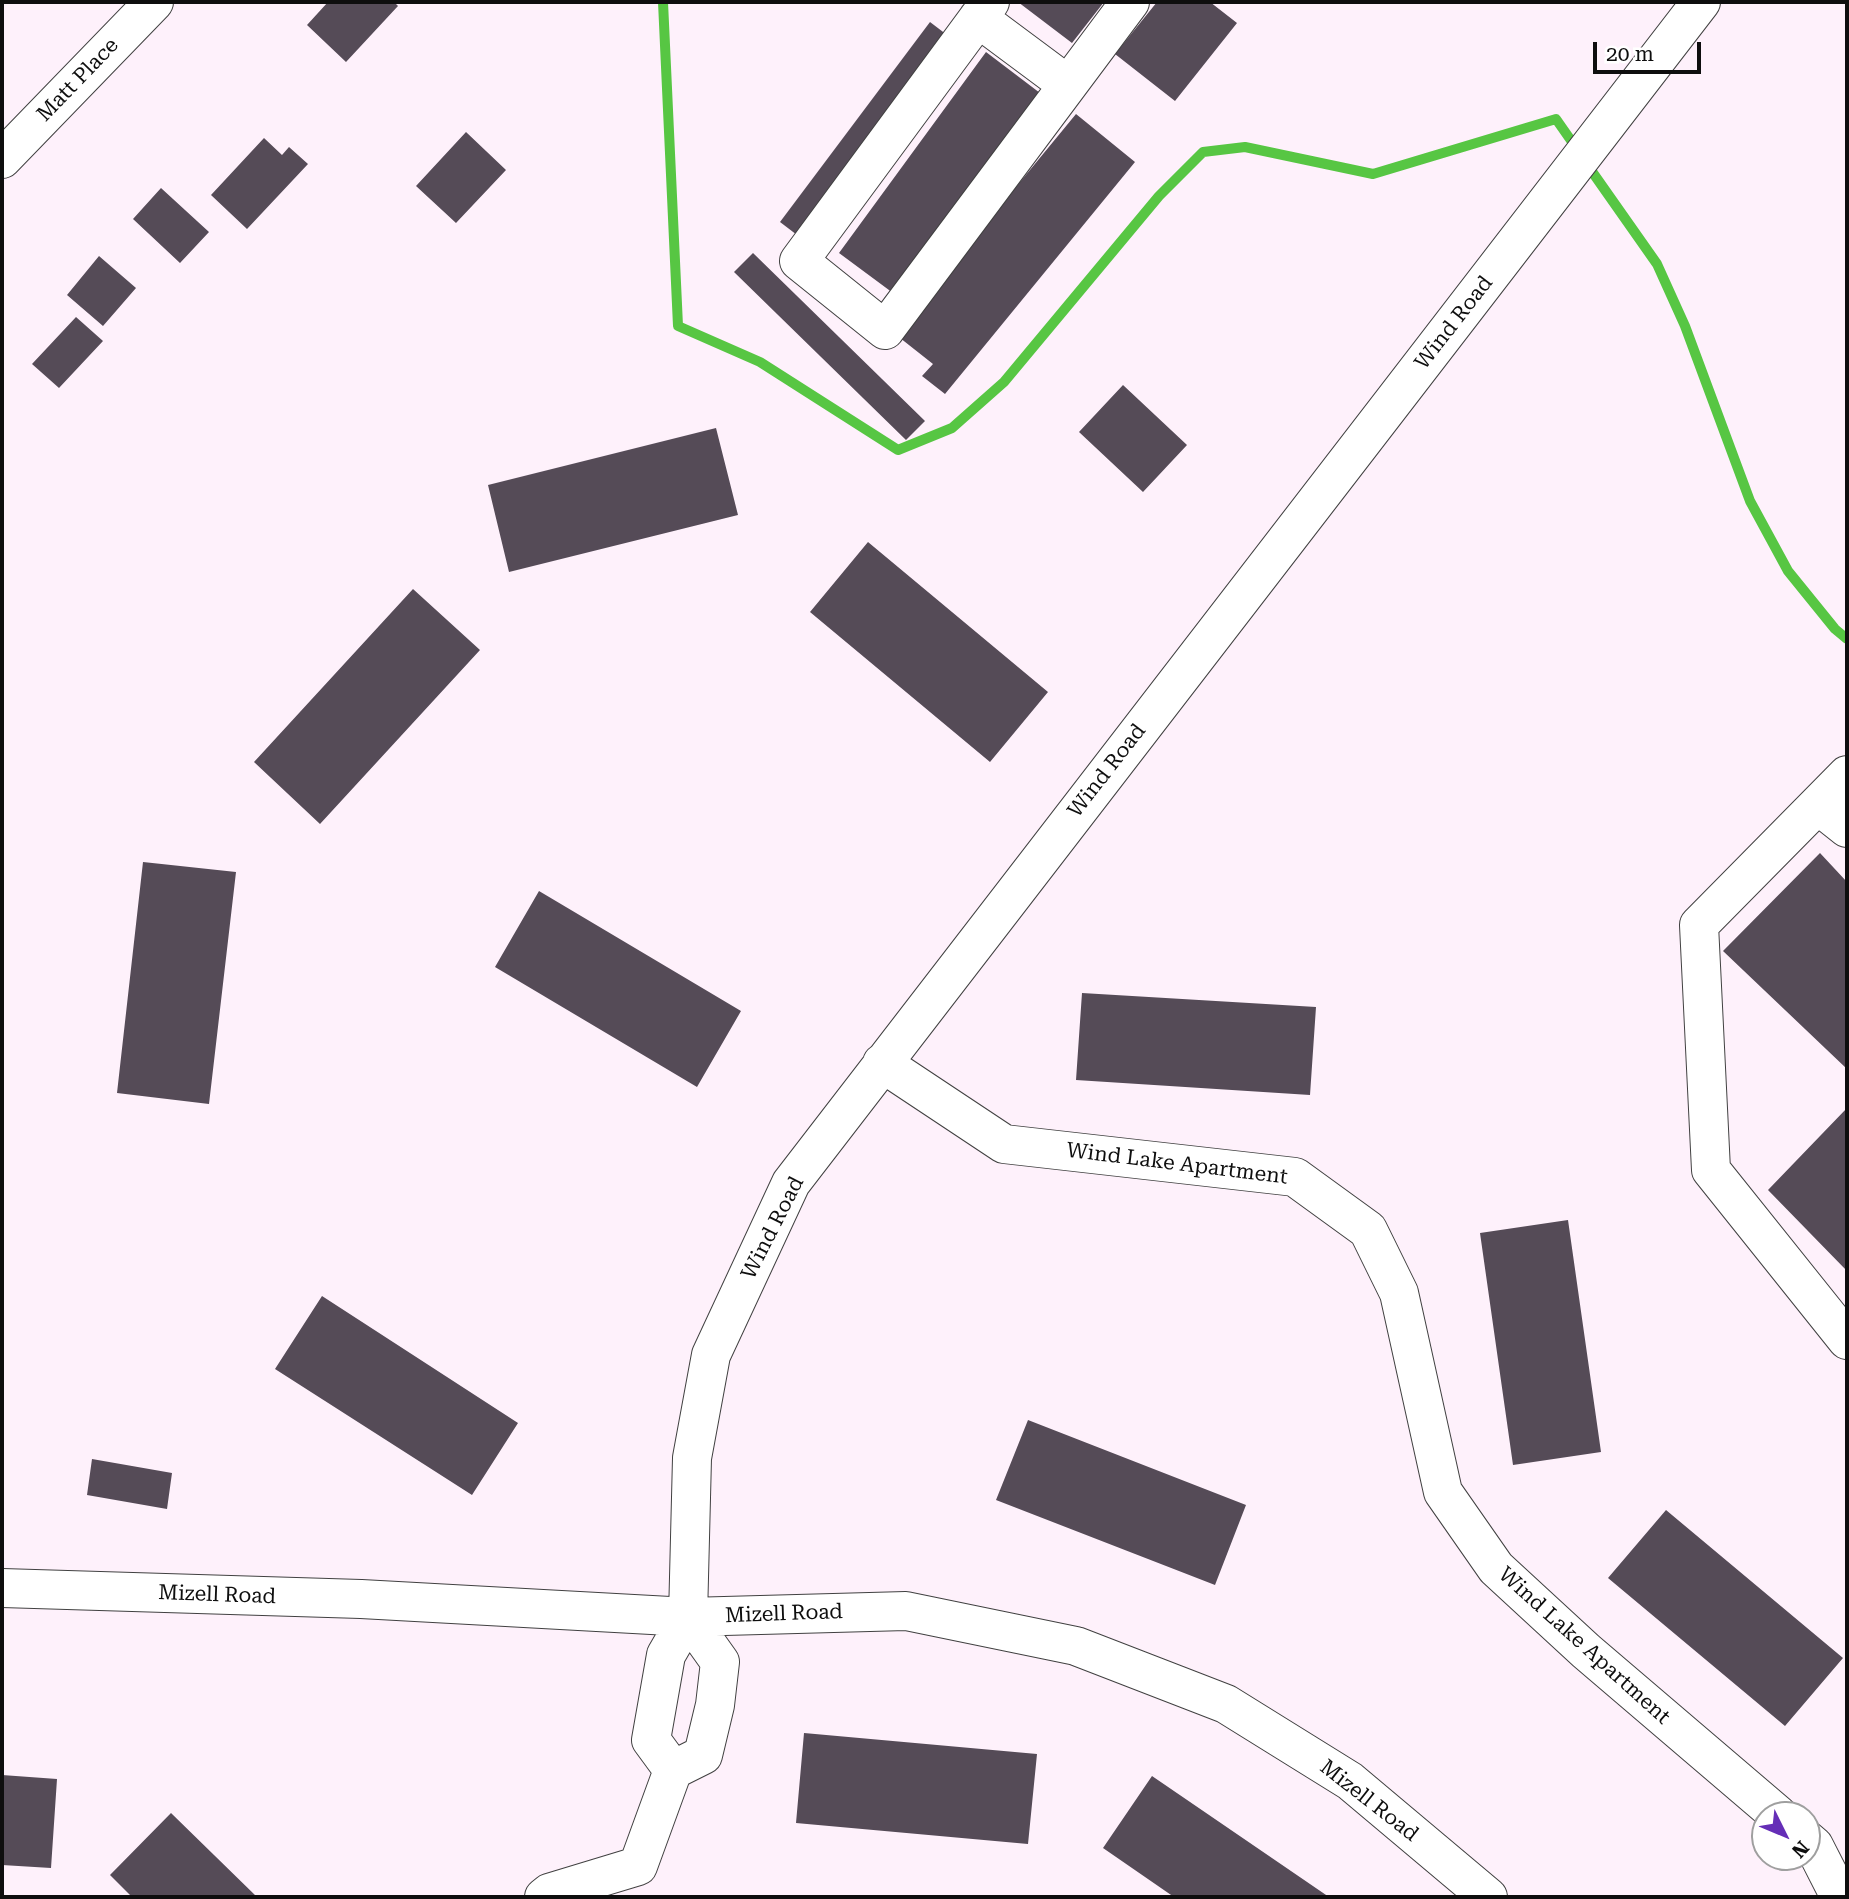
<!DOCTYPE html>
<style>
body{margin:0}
#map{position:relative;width:1849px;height:1899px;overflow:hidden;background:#fef1fb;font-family:"Roboto Serif",serif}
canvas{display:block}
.frame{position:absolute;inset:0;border:4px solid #0e0e0e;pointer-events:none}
.north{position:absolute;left:1751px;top:1801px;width:70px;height:70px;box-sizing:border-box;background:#fff;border:2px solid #9f9f9f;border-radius:50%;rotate:133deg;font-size:19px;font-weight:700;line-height:28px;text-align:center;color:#0e0e0e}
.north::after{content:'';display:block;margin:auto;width:24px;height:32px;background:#652eb7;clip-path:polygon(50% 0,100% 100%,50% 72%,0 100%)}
.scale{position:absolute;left:1593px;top:42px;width:108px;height:32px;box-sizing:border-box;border:4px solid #0e0e0e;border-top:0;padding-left:9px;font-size:21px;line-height:24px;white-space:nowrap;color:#0e0e0e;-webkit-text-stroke:5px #fff;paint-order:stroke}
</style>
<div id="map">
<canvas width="1849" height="1899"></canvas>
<div class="frame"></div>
<div class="north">N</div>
<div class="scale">20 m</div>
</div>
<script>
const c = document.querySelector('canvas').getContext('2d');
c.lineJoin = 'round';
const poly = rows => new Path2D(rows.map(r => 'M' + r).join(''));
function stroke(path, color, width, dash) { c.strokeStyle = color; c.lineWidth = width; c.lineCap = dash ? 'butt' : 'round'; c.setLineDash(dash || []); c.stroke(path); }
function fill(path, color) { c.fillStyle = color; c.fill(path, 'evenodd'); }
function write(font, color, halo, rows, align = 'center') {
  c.font = font + ' "Roboto Serif",serif'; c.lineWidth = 7; c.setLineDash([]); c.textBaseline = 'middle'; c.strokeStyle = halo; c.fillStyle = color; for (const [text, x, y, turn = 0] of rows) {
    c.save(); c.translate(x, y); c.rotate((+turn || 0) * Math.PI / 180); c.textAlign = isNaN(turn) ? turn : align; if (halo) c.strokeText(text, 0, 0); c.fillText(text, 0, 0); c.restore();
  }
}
stroke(poly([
 [663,2,678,326,760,362,898,450,952,428,1004,382,1159,196,1203,152,1245,147,1373,174,1556,119,1577,149],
 [1586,163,1657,264,1685,326,1750,501,1788,571,1835,629,1847,639]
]), '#57c643', 10);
fill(poly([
 [328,2,394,2,398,6,346,62,307,25],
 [1018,2,1104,2,1072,43],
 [1157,2,1210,2,1237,23,1175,101,1115,54],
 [930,22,951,38,801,238,780,222],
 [986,52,1040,93,893,293,839,253],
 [1076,114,1135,162,945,394,922,376,933,364,895,334],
 [466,132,506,170,456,223,416,186],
 [264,138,282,155,289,147,308,164,247,229,211,195],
 [161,188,209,232,180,263,133,219],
 [753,253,925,421,906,440,734,272],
 [99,256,136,288,103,326,67,295],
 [76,317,103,341,59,388,32,364],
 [1123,385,1187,445,1143,492,1079,432],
 [716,428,738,515,509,572,488,485],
 [868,542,1048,692,990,762,810,612],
 [413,589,480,650,320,824,254,762],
 [1820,853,1847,882,1847,1069,1723,951],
 [143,862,236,872,209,1104,117,1093],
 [539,891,741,1011,697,1087,495,967],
 [1082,993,1316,1007,1310,1095,1076,1080],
 [1847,1108,1847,1271,1768,1190],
 [1568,1220,1601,1452,1513,1465,1480,1233],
 [322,1296,518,1423,472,1495,275,1369],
 [1028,1420,1246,1505,1215,1585,996,1500],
 [92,1459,172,1473,167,1509,87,1495],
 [1666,1510,1843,1658,1785,1726,1608,1578],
 [804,1733,1037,1754,1028,1844,796,1823],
 [2,1775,57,1779,51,1868,2,1865],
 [1152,1776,1329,1897,1174,1897,1103,1848],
 [171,1813,257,1897,132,1897,110,1875]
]), '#554b57');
const minor = poly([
 [990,2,799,261,885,330,1130,2],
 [978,18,1068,85],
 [2,159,154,2],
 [1847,775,1699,925,1711,1170,1847,1340],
 [1818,805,1847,828],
 [882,1063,1004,1144,1295,1177,1368,1230,1399,1293,1443,1492,1496,1568,1586,1651,1778,1815],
 [2,1588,361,1599,688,1617,906,1611,1076,1646,1226,1704,1350,1781,1488,1897],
 [688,1617,720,1662,715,1705,703,1755,673,1770,651,1740,666,1655,688,1617,692,1458,711,1355,791,1183,1701,2],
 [1807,1840,1814,1846,1840,1897],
 [544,1897,549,1893,638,1866,673,1770]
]);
stroke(minor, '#414141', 40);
stroke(minor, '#fff', 38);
write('21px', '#0e0e0e', '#fff', [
 ["Matt Place",78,80,-46],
 ["Wind Road",1454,323,-52],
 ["Wind Road",1107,771,-52],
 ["Wind Lake Apartment",1177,1164,7],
 ["Wind Road",773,1228,-63],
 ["Mizell Road",217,1595,2],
 ["Mizell Road",784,1614,-2],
 ["Wind Lake Apartment",1584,1646,42],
 ["Mizell Road",1369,1801,38]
]);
</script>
